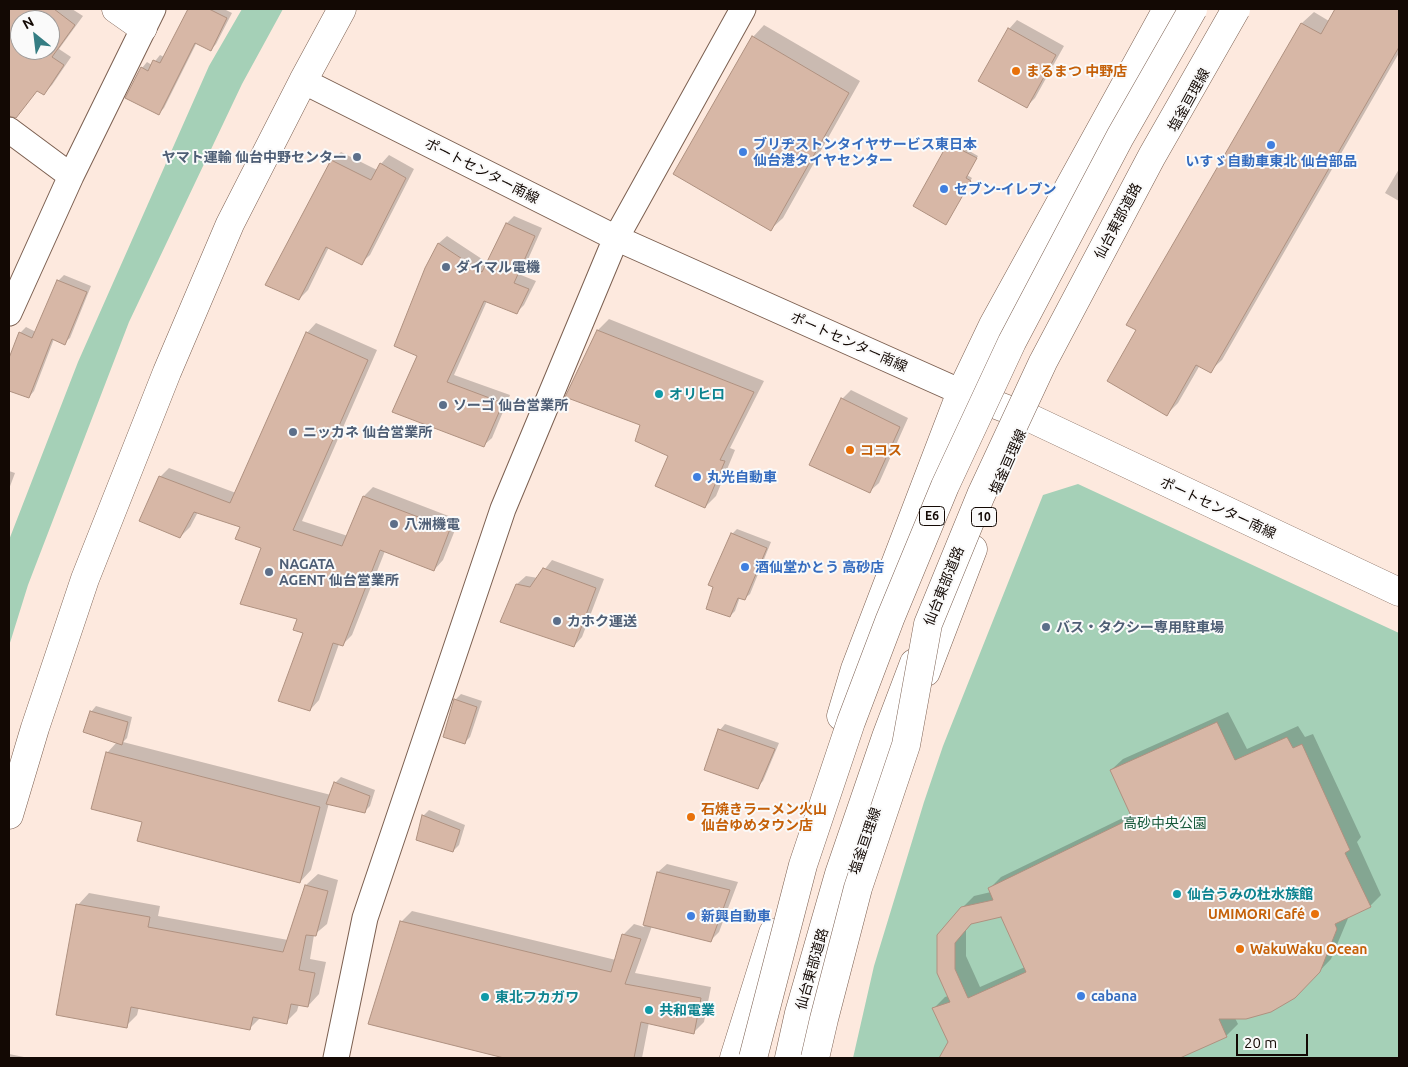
<!DOCTYPE html>
<meta charset="utf-8">
<style>
body{margin:0}
#map{position:relative;width:1408px;height:1067px;overflow:hidden;background:#fde9de;font-family:Ubuntu,sans-serif}
canvas{display:block}
.frame{position:absolute;inset:0;border:10px solid #130904;pointer-events:none}
.north{position:absolute;left:10px;top:10px;width:50px;height:50px;box-sizing:border-box;background:#fafafa;border:1px solid #9e9a98;border-radius:50%;rotate:331deg;font-size:14px;font-weight:700;line-height:20px;text-align:center;color:#130904}
.north::after{content:'';display:block;margin:auto;width:18px;height:22px;background:#357d83;clip-path:polygon(50% 0,100% 100%,50% 72%,0 100%)}
.scale{position:absolute;left:1236px;top:1034px;width:72px;height:22px;box-sizing:border-box;border:2px solid #130904;border-top:0;padding-left:6px;font-size:15px;line-height:18px;white-space:nowrap;color:#130904;-webkit-text-stroke:4px #fafafa;paint-order:stroke}
</style>
<div id="map">
<canvas width="1408" height="1067"></canvas>
<div class="frame"></div>
<div class="north">N</div>
<div class="scale">20 m</div>
</div>
<script>
const c = document.querySelector('canvas').getContext('2d');
c.lineJoin = 'round';
function fill(path, color) { c.fillStyle = color; c.fill(path, 'evenodd'); }
const poly = rows => new Path2D(rows.map(r => 'M' + r).join(''));
function stroke(path, color, width, dash) { c.strokeStyle = color; c.lineWidth = width; c.lineCap = dash ? 'butt' : 'round'; c.setLineDash(dash || []); c.stroke(path); }
function write(font, color, halo, rows, align = 'center') {
  c.font = font + ' Ubuntu,"Noto Sans JP",sans-serif'; c.lineWidth = 4; c.setLineDash([]); c.textBaseline = 'middle'; c.strokeStyle = halo; c.fillStyle = color; for (const [text, x, y, turn = 0] of rows) {
    c.save(); c.translate(x, y); c.rotate((+turn || 0) * Math.PI / 180); c.textAlign = isNaN(turn) ? turn : align; if (halo) c.strokeText(text, 0, 0); c.fillText(text, 0, 0); c.restore();
  }
}
fill(poly([
 [242,9,283,9,242,84,129,322,28,585,9,646,9,540,78,362,209,66],
 [1078,484,1399,633,1399,1058,853,1058,874,966,924,802,943,746,1043,495]
]), '#a5d0b7');
fill(poly([
 [9,9,72,9,83,16,59,49,71,57,52,85,44,93,38,90,9,115],
 [20,20,50,20,50,50,20,50],
 [189,9,224,9,232,13,216,44,211,50,197,42,164,108,158,114,142,68,147,62,152,65,160,55,164,57],
 [1336,9,1399,9,1399,53,1222,360,1210,371,1200,365,1178,403,1167,414,1138,330,1128,324,1302,23,1314,12,1329,21],
 [1017,20,1064,46,1035,98,1026,107,1009,29],
 [764,25,860,81,783,218,771,229,753,37],
 [952,141,978,156,967,175,972,178,946,223,915,205],
 [341,152,377,170,381,164,389,155,414,169,370,255,361,263,329,247,308,290,299,299,332,161],
 [1399,169,1399,201,1385,193],
 [514,216,542,228,521,275,536,281,524,305,517,312,487,301,454,375,510,395,492,438,484,445,419,356,427,268,439,243,447,236,488,263,507,223],
 [64,275,91,286,70,338,64,343,54,339,34,391,29,397,9,389,9,361,20,333,26,327,36,332,58,281],
 [609,319,764,381,730,448,735,450,716,496,705,507,669,455,641,424,598,330],
 [316,323,377,350,302,521,348,536,364,496,373,487,459,520,443,560,434,570,385,551,352,635,342,645,339,644,319,700,310,710,304,632,263,547,242,526,198,512,190,527,180,537,160,477,169,468,236,493,307,333],
 [851,390,908,418,879,483,870,491,842,399],
 [9,471,15,473,9,489],
 [737,529,771,542,750,594,744,599,740,597,735,611,730,616,732,534],
 [552,560,604,579,582,637,574,646,517,584,526,576,538,578],
 [461,694,482,701,470,737,464,743,455,700],
 [96,706,132,717,127,738,123,742,331,795,335,783,341,777,375,790,370,806,364,812,329,803,311,870,300,882,144,821,107,753,117,742,91,712],
 [1228,712,1247,749,1298,726,1305,737,1313,734,1361,837,1357,842,1381,895,1370,906,1349,916,1331,959,1306,985,1235,1018,1238,1024,1226,1036,1177,1058,941,1058,950,1042,933,1009,945,997,948,996,938,972,962,908,974,896,991,892,990,888,1001,877,1131,814,1111,770,1123,759],
 [1002,915,1025,967,980,987,966,956,966,930,973,922],
 [725,724,779,743,763,781,757,787,720,730],
 [429,810,465,825,459,845,453,851,423,816],
 [667,864,738,882,719,932,710,941,652,926,635,973,711,987,704,1022,693,1033,649,1022,642,1058,509,1058,370,1023,401,922,412,911,616,960,623,935,634,924,644,927,658,872],
 [318,874,338,880,327,924,314,935,310,959,326,962,319,994,308,1006,299,1004,297,1011,286,1022,261,1017,250,1028,139,1007,137,1015,126,1026,78,905,89,893,160,906,158,916,288,940,306,885],
 [9,1054,29,1058,9,1058]
]), '#0003');
const building = poly([
 [9,9,54,9,75,25,52,57,64,65,44,95,37,91,16,118,9,116,9,9],
 [20,20,50,20,50,50,20,50,20,20],
 [188,9,209,9,227,18,211,51,195,43,159,115,125,98,141,67,148,71,153,60,160,63,188,9],
 [1335,9,1399,9,1399,47,1211,373,1196,365,1167,416,1107,381,1136,330,1126,325,1301,23,1321,34,1335,9],
 [1008,28,1056,55,1027,108,978,81,1008,28],
 [752,36,849,93,771,231,673,174,752,36],
 [948,143,977,158,966,178,971,181,946,225,913,206,948,143],
 [331,160,371,180,380,163,406,178,362,265,326,247,299,300,265,285,331,160],
 [506,223,535,236,514,283,529,289,517,314,484,301,447,382,503,403,484,447,392,412,417,356,394,346,425,268,438,243,482,272,506,223],
 [57,280,87,292,65,345,52,339,29,398,9,391,9,358,19,332,32,338,57,280],
 [597,330,754,392,720,460,725,461,705,508,655,486,668,456,635,441,640,425,565,397,597,330],
 [306,332,368,360,293,530,342,546,363,496,450,529,434,571,380,550,343,646,333,643,310,711,278,701,303,633,293,630,297,619,240,604,261,548,235,539,240,527,194,512,180,538,139,521,159,476,230,503,306,332],
 [841,398,900,427,870,493,809,465,841,398],
 [731,533,767,548,745,600,738,598,730,617,706,609,713,587,708,585,731,533],
 [543,568,596,588,574,647,500,622,516,584,530,587,543,568],
 [454,699,477,707,465,744,443,737,454,699],
 [90,711,128,722,122,745,83,732,90,711],
 [1217,722,1235,760,1287,737,1293,748,1302,744,1350,850,1345,853,1371,907,1335,924,1337,929,1320,972,1295,998,1271,1012,1246,1019,1219,1019,1227,1037,1180,1058,939,1058,948,1042,932,1008,950,1002,937,973,937,935,961,907,993,900,988,888,1132,818,1110,770,1217,722],
 [1001,917,1026,972,968,998,955,969,955,943,971,924,1001,917],
 [718,729,775,749,758,789,704,770,718,729],
 [106,752,320,807,300,883,137,841,142,822,91,809,106,752],
 [334,782,370,796,365,813,326,804,334,782],
 [422,815,460,830,453,852,416,840,422,815],
 [657,872,730,890,711,942,643,925,657,872],
 [305,885,328,891,316,936,306,935,299,970,315,973,308,1007,291,1004,287,1024,253,1017,250,1030,131,1007,127,1028,56,1015,76,904,150,917,148,927,283,952,305,885],
 [400,921,611,972,622,934,641,939,625,984,701,998,694,1034,641,1022,634,1058,504,1058,368,1024,400,921]
]);
fill(building, '#d7b7a6');
stroke(building, '#af9180', 1);
const minor = poly([
 [303,81,616,238,961,392],
 [9,130,71,176],
 [9,313,71,176,153,9],
 [336,1058,365,918,503,509,616,238,743,9]
]);
const tertiary = poly([
 [116,9,143,28],
 [962,392,1028,417,1399,592],
 [9,815,35,728,85,579,167,372,230,224,303,81,342,9]
]);
const primary = poly([
 [926,672,973,549],
 [841,716,855,669,961,392,993,325,1167,9],
 [734,1058,773,933]
]);
const motorway = poly([
 [789,1058,799,1013,839,874,886,737,914,663]
]);
stroke(minor, '#7b5f50', 27);
stroke(tertiary, '#7b5f50', 29);
stroke(primary, '#7b5f50', 29);
stroke(motorway, '#7b5f50', 29);
stroke(minor, '#fff', 25);
stroke(tertiary, '#fff', 28);
stroke(primary, '#fff', 28);
stroke(motorway, '#fff', 28);
const motorwayBridge = poly([
 [753,1058,803,865,851,722,890,619,945,486,1012,342,1120,137,1193,9],
 [815,1058,824,1019,858,888,906,745,928,624,981,495,1043,362,1152,156,1236,9]
]);
stroke(motorwayBridge, '#7b5f50', 29, []);
stroke(motorwayBridge, '#fff', 28);
for (const [x, y, r, color] of [
 [1016,71,5,"#e8710a"],
 [1271,145,5,"#3f7fe0"],
 [743,152,5,"#3f7fe0"],
 [357,157,5,"#5c6f8a"],
 [944,189,5,"#3f7fe0"],
 [446,267,5,"#5c6f8a"],
 [659,394,5,"#0f9aa8"],
 [443,405,5,"#5c6f8a"],
 [293,432,5,"#5c6f8a"],
 [850,450,5,"#e8710a"],
 [697,477,5,"#3f7fe0"],
 [394,524,5,"#5c6f8a"],
 [745,567,5,"#3f7fe0"],
 [269,572,5,"#5c6f8a"],
 [557,621,5,"#5c6f8a"],
 [1046,627,5,"#5c6f8a"],
 [691,817,5,"#e8710a"],
 [1177,894,5,"#0f9aa8"],
 [1315,914,5,"#e8710a"],
 [691,916,5,"#3f7fe0"],
 [1240,949,5,"#e8710a"],
 [1081,996,5,"#3f7fe0"],
 [485,997,5,"#0f9aa8"],
 [649,1010,5,"#0f9aa8"]
]) { const dot = new Path2D(); dot.arc(x, y, r, 0, 2 * Math.PI); c.fillStyle = color; c.fill(dot); stroke(dot, '#fafafa', 2); }
for (const [x, y, w] of [
 [932,516,25],
 [984,517,25]
]) { const box = new Path2D(); box.roundRect(x - w / 2, y - 9.5, w, 19, 4); c.fillStyle = '#fafafa'; c.fill(box); stroke(box, '#130904', 1); }
write('bold 12px', '#130904', null, [
 ["E6",932,516],
 ["10",984,517]
]);
write('bold 14px', '#c56008', '#fafafa', [
 ["まるまつ 中野店",1026,71],
 ["ココス",860,450],
 ["石焼きラーメン火山",701,809],
 ["仙台ゆめタウン店",701,825],
 ["UMIMORI Café",1305,914,"right"],
 ["WakuWaku Ocean",1250,949]
], 'left');
write('14px', '#130904', '#fafafa', [
 ["塩釜亘理線",1189,100,-61],
 ["ポートセンター南線",482,171,27],
 ["仙台東部道路",1118,221,-62],
 ["ポートセンター南線",849,342,24],
 ["塩釜亘理線",1008,462,-66],
 ["ポートセンター南線",1218,508,25],
 ["仙台東部道路",944,586,-68],
 ["塩釜亘理線",865,841,-71],
 ["仙台東部道路",812,969,-74]
]);
write('bold 14px', '#366cbe', '#fafafa', [
 ["ブリヂストンタイヤサービス東日本",753,144],
 ["仙台港タイヤセンター",753,160],
 ["いすゞ自動車東北 仙台部品",1271,161,"center"],
 ["セブン-イレブン",954,189],
 ["丸光自動車",707,477],
 ["酒仙堂かとう 高砂店",755,567],
 ["新興自動車",701,916],
 ["cabana",1091,996]
], 'left');
write('bold 14px', '#4e5e75', '#fafafa', [
 ["ヤマト運輸 仙台中野センター",347,157,"right"],
 ["ダイマル電機",456,267],
 ["ソーゴ 仙台営業所",453,405],
 ["ニッカネ 仙台営業所",303,432],
 ["八洲機電",404,524],
 ["NAGATA",279,564],
 ["AGENT 仙台営業所",279,580],
 ["カホク運送",567,621],
 ["バス・タクシー専用駐車場",1056,627]
], 'left');
write('bold 14px', '#0d838f', '#fafafa', [
 ["オリヒロ",669,394],
 ["仙台うみの杜水族館",1187,894],
 ["東北フカガワ",495,997],
 ["共和電業",659,1010]
], 'left');
write('14px', '#16583a', '#fafafa', [
 ["高砂中央公園",1165,823]
]);
</script>
